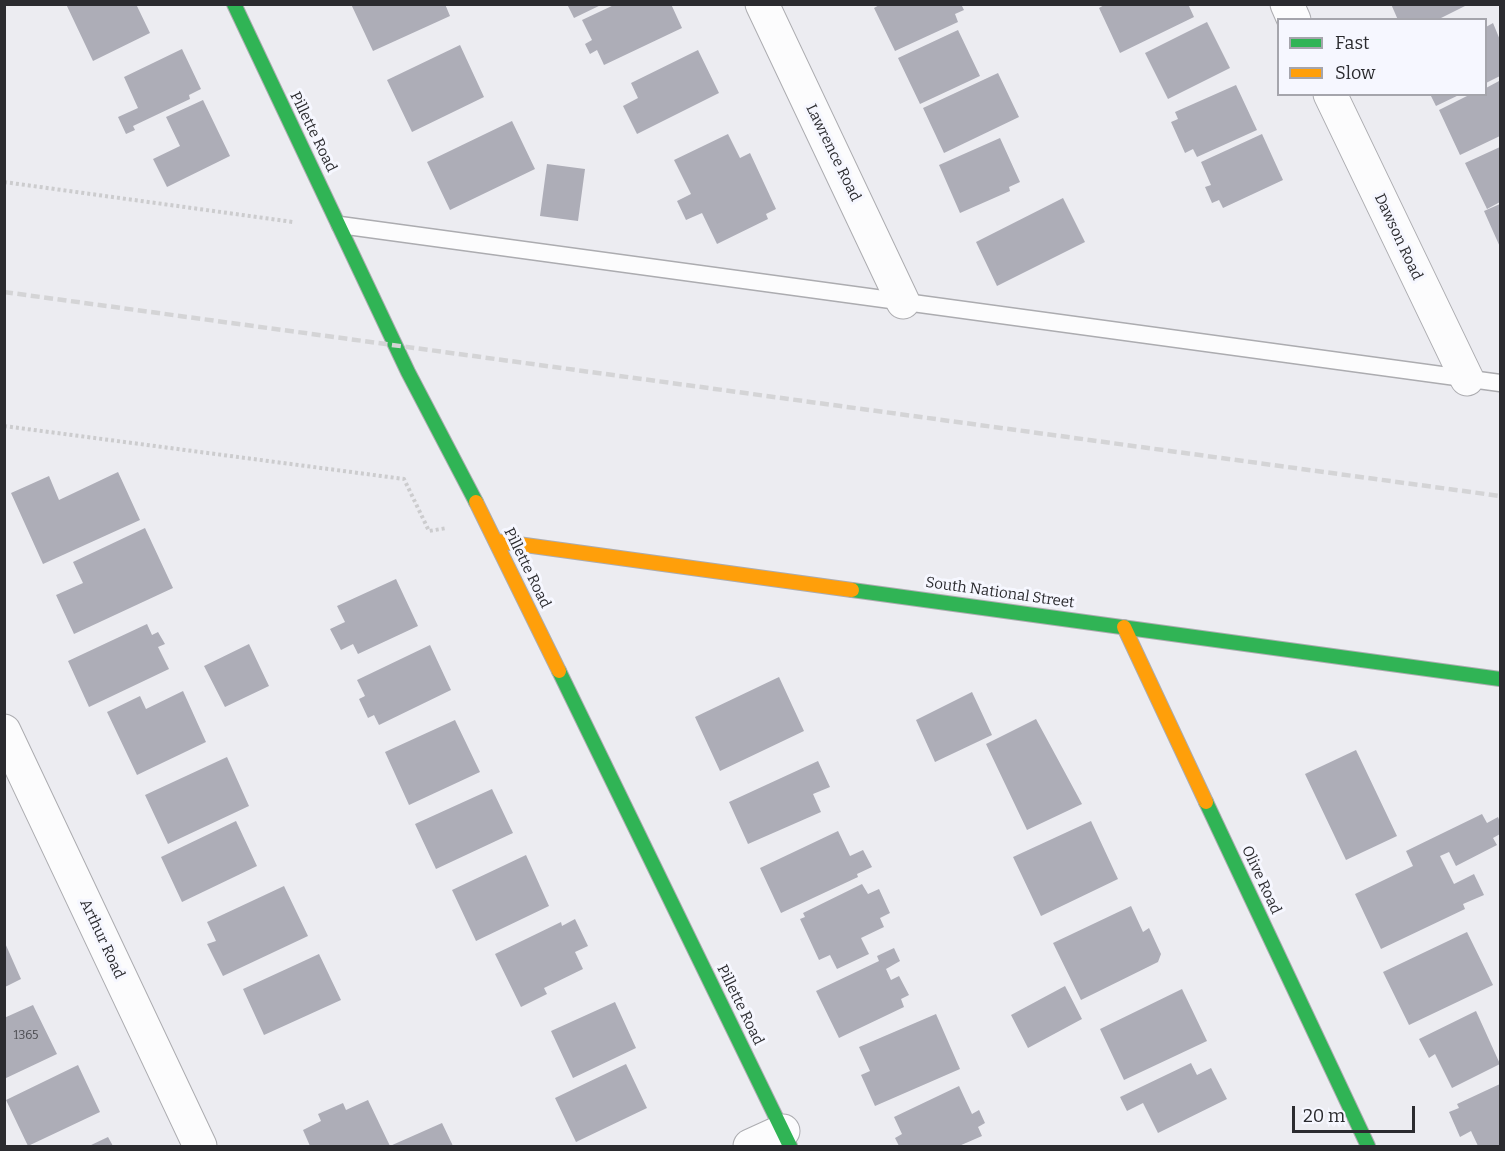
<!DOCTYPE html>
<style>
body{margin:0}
#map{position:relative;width:1505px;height:1151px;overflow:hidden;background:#ececf1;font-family:Bitter,serif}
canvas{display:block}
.frame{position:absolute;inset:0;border:6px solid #2b2b2f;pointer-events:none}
.legend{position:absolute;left:1277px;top:18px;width:210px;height:78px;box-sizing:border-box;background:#f6f7ff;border:2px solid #a5a5ac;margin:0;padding:8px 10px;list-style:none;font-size:18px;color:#2b2b2f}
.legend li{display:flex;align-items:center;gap:12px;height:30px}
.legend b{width:30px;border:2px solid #a5a5ac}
.scale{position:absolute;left:1292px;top:1106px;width:123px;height:27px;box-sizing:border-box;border:3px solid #2b2b2f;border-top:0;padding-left:8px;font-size:18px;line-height:21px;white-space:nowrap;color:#2b2b2f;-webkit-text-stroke:4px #f6f7ff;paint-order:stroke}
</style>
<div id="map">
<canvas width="1505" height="1151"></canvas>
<div class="frame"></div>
<ul class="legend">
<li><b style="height:8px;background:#30b455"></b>Fast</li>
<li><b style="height:8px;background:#ff9f0a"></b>Slow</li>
</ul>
<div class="scale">20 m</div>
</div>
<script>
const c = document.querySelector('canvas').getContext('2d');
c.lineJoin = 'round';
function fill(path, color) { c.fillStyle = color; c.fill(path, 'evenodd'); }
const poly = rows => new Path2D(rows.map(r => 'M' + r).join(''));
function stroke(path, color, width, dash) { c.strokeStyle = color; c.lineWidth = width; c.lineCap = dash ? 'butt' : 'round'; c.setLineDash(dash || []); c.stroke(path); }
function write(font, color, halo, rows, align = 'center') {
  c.font = font + ' Bitter,serif'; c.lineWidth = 6; c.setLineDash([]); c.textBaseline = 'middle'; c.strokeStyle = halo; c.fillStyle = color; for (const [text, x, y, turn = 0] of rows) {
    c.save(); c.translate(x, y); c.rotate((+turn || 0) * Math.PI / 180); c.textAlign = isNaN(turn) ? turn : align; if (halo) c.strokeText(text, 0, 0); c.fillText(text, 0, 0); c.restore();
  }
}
fill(poly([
 [66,4,136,4,150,33,93,61],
 [351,4,445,4,450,16,373,51],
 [567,4,603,4,574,18],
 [616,4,671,4,682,28,604,65,597,50,590,54,585,44,592,40,582,20],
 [881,4,961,4,964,10,955,14,958,22,895,51,874,8],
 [1106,4,1188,4,1194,17,1120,53,1099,8],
 [1391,4,1469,4,1437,20,1398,20],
 [1207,22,1230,68,1168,99,1145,53],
 [1493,23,1500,40,1500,76,1486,83,1486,27],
 [958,30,980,76,920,104,898,58],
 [460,45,484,97,412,132,387,80],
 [182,49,201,89,189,95,190,99,133,126,135,130,126,134,118,117,138,108,124,77],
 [698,50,719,93,637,134,623,106,638,98,631,83],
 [998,73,1019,117,944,153,923,108],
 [1499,81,1500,136,1460,155,1439,110,1471,94,1486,94,1486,88],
 [1236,85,1257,130,1197,157,1193,149,1185,153,1171,122,1178,119,1175,112],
 [1430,94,1461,94,1436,106],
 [203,100,230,156,167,187,153,159,180,146,166,117],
 [512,121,535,169,450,210,427,162],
 [728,134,740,158,750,153,776,209,766,214,768,219,717,244,702,213,686,220,677,201,691,194,674,160],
 [1262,134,1283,180,1223,208,1219,200,1212,203,1205,187,1211,185,1201,162],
 [1000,138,1020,182,1009,187,1010,191,960,213,939,165],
 [1500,147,1500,202,1487,209,1465,163],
 [547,164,585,169,578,221,540,216],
 [1063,198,1085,242,997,286,976,242],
 [1500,204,1500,247,1484,211],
 [118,472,140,520,43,564,11,493,49,476,59,500],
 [145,528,173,588,74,634,56,595,83,583,73,562],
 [396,579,418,626,358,654,353,644,341,650,330,629,345,622,337,606],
 [147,624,152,635,158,632,165,644,158,647,169,669,89,707,68,661],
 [249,644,269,686,225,707,204,666],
 [430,645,451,690,379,725,374,715,368,718,359,699,365,696,357,680],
 [779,677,804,731,720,771,695,717],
 [183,691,206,742,137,775,107,712,140,696,146,709],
 [972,692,992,735,935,762,916,720],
 [1036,719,1082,804,1027,830,986,744],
 [455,720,480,772,409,805,385,752],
 [1356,750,1397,836,1346,860,1305,774],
 [227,757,249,806,168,844,145,795],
 [818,761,830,787,813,794,821,812,748,844,729,802],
 [492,789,513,833,436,869,415,824],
 [1482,814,1487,823,1498,817,1500,822,1500,834,1493,838,1497,845,1456,866,1449,852,1440,856,1454,884,1474,874,1484,895,1463,904,1465,909,1381,949,1355,894,1413,866,1406,851],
 [236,821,257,866,182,902,161,857],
 [1091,821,1118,879,1041,916,1013,857],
 [838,831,850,856,863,850,872,867,857,874,858,877,781,913,760,868],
 [526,855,549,906,476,941,452,890],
 [862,884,868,894,879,889,890,913,880,918,884,927,861,938,869,954,837,969,830,955,819,960,800,919,805,917,803,913],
 [284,886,308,936,223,976,207,944,216,941,207,922],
 [1131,906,1143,932,1149,928,1161,954,1158,962,1081,1000,1053,943],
 [575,919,588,946,575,952,583,969,544,988,547,994,521,1007,495,954,561,922,562,926],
 [1467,932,1493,985,1409,1025,1383,972],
 [5,943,21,979,5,987],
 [894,948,900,961,886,969,891,980,899,976,909,995,901,999,904,1007,839,1038,816,991,879,961,877,956],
 [319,954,341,1000,264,1035,243,989],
 [1065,986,1082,1019,1028,1048,1011,1015],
 [1182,989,1207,1041,1124,1080,1100,1029],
 [615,1002,636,1048,573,1078,551,1031],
 [33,1005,57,1054,4,1079,4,1018],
 [1476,1011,1500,1064,1452,1088,1435,1054,1429,1058,1419,1039],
 [936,1014,960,1069,875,1106,861,1075,870,1071,859,1047],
 [1191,1063,1197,1075,1211,1068,1227,1099,1158,1133,1143,1103,1127,1111,1120,1097],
 [626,1064,647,1108,576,1142,555,1098],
 [78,1065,100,1112,28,1146,6,1100],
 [1500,1084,1500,1146,1478,1146,1471,1131,1460,1137,1449,1112,1459,1108,1457,1104],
 [959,1086,972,1114,979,1110,985,1123,978,1127,982,1136,959,1146,899,1146,895,1138,902,1134,894,1117],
 [368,1100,390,1146,442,1123,453,1146,310,1146,303,1130,321,1121,318,1114,343,1103,346,1110],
 [108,1137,113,1146,89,1146]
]), '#adadb7');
const lane = poly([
 [340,225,1500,383]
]);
const street = poly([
 [762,4,903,302],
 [1287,4,1294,20],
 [1330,94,1467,379],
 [4,731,200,1146],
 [750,1146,783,1131]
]);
const fast = poly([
 [234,4,408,372,476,502],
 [852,590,1500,679],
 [559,671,790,1146],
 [1206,802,1368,1146]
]);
const slow = poly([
 [476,502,559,671],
 [496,541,852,590],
 [1124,627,1206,802]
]);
stroke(lane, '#acacb0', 19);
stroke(street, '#acacb0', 35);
stroke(fast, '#acacb0', 16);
stroke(slow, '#acacb0', 16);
stroke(poly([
 [4,182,293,222],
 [4,426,404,479,429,531,447,528]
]), '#ccccce', 4, [3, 3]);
stroke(lane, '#fcfcfd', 16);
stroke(street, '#fcfcfd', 33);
stroke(fast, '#30b455', 14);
stroke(slow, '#ff9f0a', 14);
stroke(poly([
 [4,292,1500,496]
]), '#d4d4d6', 4.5, [9, 4.5]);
write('12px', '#4c4c51', null, [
 ["1365",26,1036]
]);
write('15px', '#2b2b2f', '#f6f7ff', [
 ["Pillette Road",313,132,64],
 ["Lawrence Road",833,153,64],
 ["Dawson Road",1398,237,65],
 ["Pillette Road",527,568,64],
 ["South National Street",1000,593,8],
 ["Olive Road",1261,880,65],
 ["Arthur Road",102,939,65],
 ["Pillette Road",740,1005,64]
]);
</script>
